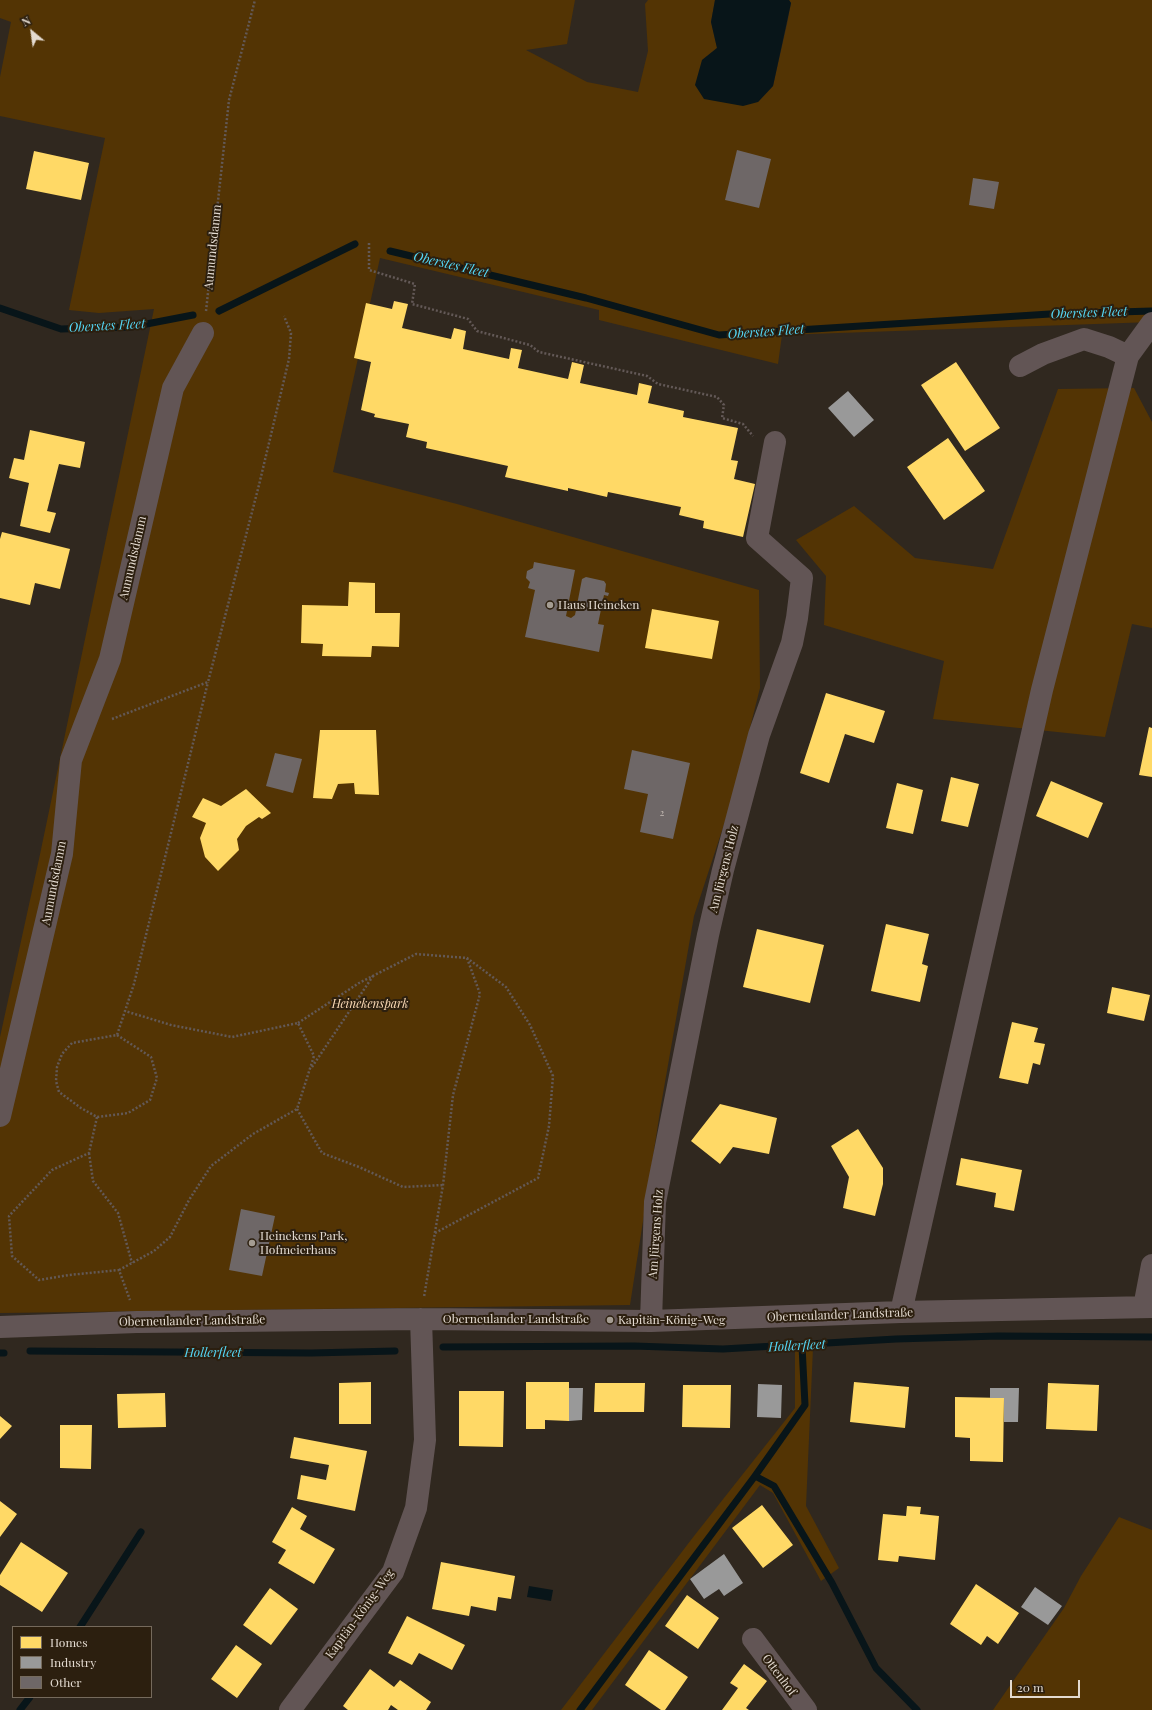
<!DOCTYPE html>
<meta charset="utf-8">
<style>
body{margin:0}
#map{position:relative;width:1152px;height:1710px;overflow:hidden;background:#30281f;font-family:"Playfair Display",serif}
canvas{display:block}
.legend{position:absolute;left:12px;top:1626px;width:140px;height:72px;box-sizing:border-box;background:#2c1f0f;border:1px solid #756a5c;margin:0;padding:5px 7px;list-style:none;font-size:12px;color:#e3dad0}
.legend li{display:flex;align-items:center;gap:8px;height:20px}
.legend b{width:20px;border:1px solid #756a5c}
.north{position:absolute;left:12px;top:12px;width:40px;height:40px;-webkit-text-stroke:3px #2c1f0f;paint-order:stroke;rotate:331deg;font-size:11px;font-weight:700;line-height:16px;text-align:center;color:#e3dad0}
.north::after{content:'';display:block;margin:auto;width:14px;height:18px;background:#e3dad0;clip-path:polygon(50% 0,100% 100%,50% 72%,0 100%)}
.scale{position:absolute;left:1010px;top:1680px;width:70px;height:18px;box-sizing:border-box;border:2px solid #e3dad0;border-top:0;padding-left:5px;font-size:12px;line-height:14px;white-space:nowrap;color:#e3dad0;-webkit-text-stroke:3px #2c1f0f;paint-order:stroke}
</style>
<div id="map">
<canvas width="1152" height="1710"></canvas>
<ul class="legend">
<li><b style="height:11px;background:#ffd966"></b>Homes</li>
<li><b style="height:11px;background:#999"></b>Industry</li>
<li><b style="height:11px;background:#6e6767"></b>Other</li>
</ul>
<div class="north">N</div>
<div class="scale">20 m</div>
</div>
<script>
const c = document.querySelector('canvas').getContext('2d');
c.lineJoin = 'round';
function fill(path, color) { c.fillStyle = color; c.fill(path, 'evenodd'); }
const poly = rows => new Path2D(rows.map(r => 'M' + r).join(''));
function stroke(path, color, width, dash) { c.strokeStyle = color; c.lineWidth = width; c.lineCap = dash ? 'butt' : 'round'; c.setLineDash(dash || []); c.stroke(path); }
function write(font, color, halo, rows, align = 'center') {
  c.font = font + ' "Playfair Display",serif'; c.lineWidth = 4; c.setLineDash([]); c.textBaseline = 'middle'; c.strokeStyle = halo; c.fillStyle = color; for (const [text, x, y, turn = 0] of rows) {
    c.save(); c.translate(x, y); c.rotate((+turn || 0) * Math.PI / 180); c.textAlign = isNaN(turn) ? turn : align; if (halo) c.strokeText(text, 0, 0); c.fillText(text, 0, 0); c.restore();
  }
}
fill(poly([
 [0,0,575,0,567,44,526,50,587,82,638,92,648,51,645,4,648,0,715,0,711,22,717,48,702,60,758,102,773,86,787,24,791,3,789,0,1152,0,1152,322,782,335,778,364,599,320,599,310,380,258,333,472,457,504,759,590,760,688,731,803,694,916,661,1105,630,1305,0,1313,0,1037,39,859,154,309,99,313,69,310,105,138,0,116,0,77,11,22,0,18],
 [1134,388,1152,422,1152,628,1132,624,1105,737,933,719,944,661,824,625,826,576,796,540,854,506,915,558,993,569,1058,389],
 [795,1348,813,1348,806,1506,839,1568,821,1581,773,1493,760,1485,592,1710,561,1710,694,1536,795,1408],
 [1119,1517,1152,1530,1152,1710,993,1710,1064,1608,1081,1576]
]), '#533404');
fill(poly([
 [715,0,789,0,791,3,773,86,758,102,743,106,704,99,695,85,702,60,717,48,711,22],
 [529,1586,553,1590,551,1601,527,1597]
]), '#081519');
fill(poly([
 [34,151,89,163,81,200,26,189],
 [394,301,408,304,402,328,451,339,454,328,466,331,463,349,509,359,511,348,522,350,518,368,568,379,572,362,584,365,580,383,637,395,639,383,652,386,648,403,684,411,683,417,738,428,731,460,738,461,734,479,755,484,743,537,703,528,704,521,679,515,681,507,608,492,607,497,568,488,568,491,505,477,508,466,426,448,427,442,406,437,409,424,374,417,375,414,361,410,371,362,354,358,366,303,392,309],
 [956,362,1000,428,965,451,921,385],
 [30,430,85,442,80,468,59,464,47,511,56,513,50,533,20,526,29,483,9,478,14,458,24,460],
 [948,438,985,491,944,520,907,467],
 [2,532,70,549,60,589,35,583,30,605,0,598,0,539],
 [349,582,375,583,375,613,400,613,399,647,372,646,371,657,322,656,323,644,301,643,302,605,348,606],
 [652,609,719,621,712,659,645,648],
 [826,693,885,711,874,743,845,734,829,783,800,773],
 [1149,727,1152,728,1152,777,1139,775],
 [320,730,376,730,379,795,355,794,354,783,338,784,332,799,313,798],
 [951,777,979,784,968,827,941,821],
 [1051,781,1103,803,1088,838,1036,816],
 [897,783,923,790,913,834,886,828],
 [246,789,271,813,262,819,259,817,246,826,237,839,239,850,218,871,205,857,200,838,206,823,192,817,203,798,221,806],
 [886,924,929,934,922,964,928,966,920,1002,871,991],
 [757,929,824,945,810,1003,743,987],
 [1112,987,1150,995,1144,1021,1107,1013],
 [1012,1022,1038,1028,1034,1042,1045,1044,1040,1065,1033,1063,1028,1084,999,1078],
 [720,1104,777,1118,769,1154,733,1147,720,1164,691,1141],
 [858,1129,883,1168,883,1184,875,1216,843,1208,849,1177,831,1146],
 [961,1158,1022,1170,1014,1211,994,1207,996,1193,956,1185],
 [371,1382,371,1424,339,1424,339,1383],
 [526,1382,569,1382,569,1421,545,1420,545,1429,526,1429],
 [854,1382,909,1387,905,1428,850,1422],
 [595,1383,645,1383,644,1412,594,1412],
 [1048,1383,1099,1385,1097,1431,1046,1429],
 [683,1385,731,1385,730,1428,682,1427],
 [459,1391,504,1391,503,1447,459,1446],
 [165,1393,166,1427,118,1428,117,1394],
 [955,1397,1004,1398,1003,1462,970,1461,970,1438,955,1437],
 [0,1416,12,1426,0,1439],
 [60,1425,92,1425,91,1469,60,1468],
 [294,1437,367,1451,355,1511,297,1499,301,1475,326,1480,329,1465,290,1458],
 [0,1501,17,1514,0,1537],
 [762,1505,793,1545,763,1568,732,1528],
 [907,1506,921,1507,920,1514,939,1516,935,1560,899,1556,898,1562,878,1560,883,1514,906,1516],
 [292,1507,307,1516,300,1529,335,1549,314,1584,278,1563,286,1550,272,1542],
 [21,1542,68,1573,42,1612,0,1585,0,1575],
 [441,1562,515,1576,511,1599,498,1597,496,1611,471,1606,469,1616,432,1609],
 [976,1584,1019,1613,998,1644,987,1636,981,1645,950,1624],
 [270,1588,298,1609,271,1645,243,1625],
 [687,1595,719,1618,698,1649,665,1626],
 [407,1616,465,1645,452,1670,419,1653,412,1665,388,1653],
 [236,1645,262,1664,237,1698,211,1679],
 [649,1650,688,1677,665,1710,661,1710,625,1685],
 [744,1664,767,1681,746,1708,749,1710,722,1710,738,1688,730,1683],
 [370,1669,394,1687,400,1680,431,1702,426,1710,398,1710,391,1705,388,1710,348,1710,343,1706]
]), '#ffd966');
fill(poly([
 [848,391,874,420,854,437,828,408],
 [758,1384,782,1385,781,1418,757,1417],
 [569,1388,583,1388,582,1420,569,1421],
 [990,1388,1019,1388,1018,1422,1004,1422,1004,1398,990,1398],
 [724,1554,743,1583,724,1596,719,1589,704,1599,690,1579],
 [1035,1587,1062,1606,1048,1625,1021,1607]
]), '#999');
stroke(poly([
 [390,251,586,298,719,335,1050,314,1152,311],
 [0,308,61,329,131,327,193,315],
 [219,311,355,244],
 [443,1347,634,1346,723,1349,896,1339,998,1336,1152,1337],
 [30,1351,311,1353,395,1351],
 [0,1353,4,1353],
 [755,1476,774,1486,832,1583,876,1668,917,1710],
 [80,1627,141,1532],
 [20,1710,30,1697],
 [580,1710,755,1476,805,1405,802,1346]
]), '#081519', 7);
fill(poly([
 [737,150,771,159,759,208,725,200],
 [973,178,999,182,994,209,969,205],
 [534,562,575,570,566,616,571,618,575,615,582,579,586,577,604,581,606,584,605,592,609,593,608,596,604,595,598,624,604,625,599,652,525,637,535,590,528,588,530,582,526,578,527,571,533,568],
 [632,750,690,763,673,839,640,832,648,794,624,789],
 [275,753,302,759,293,793,266,786],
 [241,1209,275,1216,262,1276,229,1270]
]), '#6e6767');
stroke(poly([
 [369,243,369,270,415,284,412,304,468,319,477,331,530,345,539,352,647,376,658,384,717,397,724,405,722,418,743,424,753,436],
 [206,311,229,100,255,0],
 [112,719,208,682,259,485,289,359,291,333,284,316],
 [298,1023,359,983,416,954,467,958,480,994,453,1095,443,1185,424,1297],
 [117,1035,151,1057,157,1078,150,1100,128,1113,97,1117,81,1108,59,1092,56,1081,57,1067,62,1054,72,1043,117,1035,134,984,208,682],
 [312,1067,373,976],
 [297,1109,322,1153,359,1167,403,1187,443,1185],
 [97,1117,89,1153,52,1170,9,1216,12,1256,39,1280,69,1275,119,1270,130,1300],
 [89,1153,93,1181,118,1213,132,1263],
 [435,1233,538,1178,549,1126,553,1076,530,1025,506,987,467,958],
 [119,1270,154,1251,170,1237,189,1200,211,1166,253,1134,297,1109,314,1056,298,1023,232,1037,171,1025,125,1011]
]), '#635957', 2.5, [2, 2]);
stroke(poly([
 [1128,356,1152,323],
 [0,1116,62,854,71,760,110,659,173,388,203,333],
 [1144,1307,1152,1265],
 [901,1312,1042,690,1128,356,1109,347,1084,339,1043,354,1020,366],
 [651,1321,655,1202,708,935,723,870,759,735,792,643,797,618,802,578,757,538,775,442],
 [0,1327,137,1322,421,1319,651,1321,901,1312,1152,1307],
 [753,1639,806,1710],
 [290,1710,393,1572,416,1508,425,1440,421,1319]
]), '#625555', 22);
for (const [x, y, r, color] of [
 [550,605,4,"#a49c92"],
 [252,1243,4,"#a49c92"],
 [610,1320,4,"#a49c92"]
]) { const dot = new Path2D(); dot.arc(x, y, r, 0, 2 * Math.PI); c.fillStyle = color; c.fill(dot); stroke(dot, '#2c1f0f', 1.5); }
write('10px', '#c6bdb6', null, [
 ["2",662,813]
]);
write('12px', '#e3dad0', '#2c1f0f', [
 ["Aumundsdamm",213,247,-84],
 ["Aumundsdamm",133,558,-77],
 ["Am Jürgens Holz",724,869,-76],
 ["Aumundsdamm",54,883,-79],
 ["Am Jürgens Holz",656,1234,-86],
 ["Oberneulander Landstraße",840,1315,-2],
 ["Oberneulander Landstraße",516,1319],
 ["Oberneulander Landstraße",192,1321,-1],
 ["Kapitän-König-Weg",360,1614,-54],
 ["Ottenhof",779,1675,53]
]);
write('12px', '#e3dad0', '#2c1f0f', [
 ["Haus Heineken",558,605],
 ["Heinekens Park,",260,1236],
 ["Hofmeierhaus",260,1250],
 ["Kapitän-König-Weg",618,1320]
], 'left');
write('italic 12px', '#fcdbb7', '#2c1f0f', [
 ["Heinekenspark",370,1004]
]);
write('italic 13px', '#54d6f5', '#2c1f0f', [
 ["Oberstes Fleet",451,265,13],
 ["Oberstes Fleet",1089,313,-2],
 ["Oberstes Fleet",107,326,-3],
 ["Oberstes Fleet",766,332,-4],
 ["Hollerfleet",797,1346,-3],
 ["Hollerfleet",213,1353]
]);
</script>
